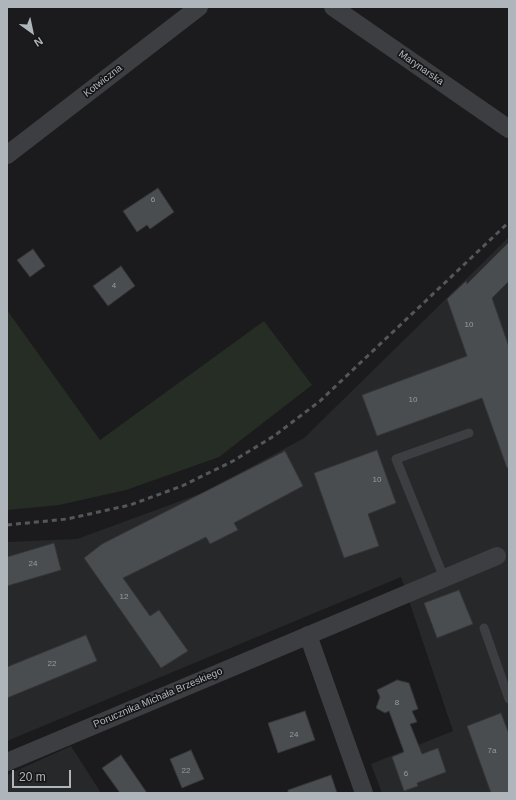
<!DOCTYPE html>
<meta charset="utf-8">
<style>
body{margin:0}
#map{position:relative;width:516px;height:800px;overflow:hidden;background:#1b1b1d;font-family:Helvetica,sans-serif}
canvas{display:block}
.frame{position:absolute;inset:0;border:8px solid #afb6bb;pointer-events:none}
.north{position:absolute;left:12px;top:12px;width:40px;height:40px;-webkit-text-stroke:3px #161618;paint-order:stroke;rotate:147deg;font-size:11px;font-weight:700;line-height:16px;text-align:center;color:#afb6bb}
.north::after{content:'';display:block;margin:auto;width:14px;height:18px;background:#afb6bb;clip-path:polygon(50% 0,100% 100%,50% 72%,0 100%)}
.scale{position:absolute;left:12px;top:770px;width:59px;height:18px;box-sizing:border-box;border:2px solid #afb6bb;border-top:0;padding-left:5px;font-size:12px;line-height:14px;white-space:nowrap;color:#afb6bb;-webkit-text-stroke:3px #161618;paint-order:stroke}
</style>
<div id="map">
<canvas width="516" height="800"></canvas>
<div class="frame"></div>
<div class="north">N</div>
<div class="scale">20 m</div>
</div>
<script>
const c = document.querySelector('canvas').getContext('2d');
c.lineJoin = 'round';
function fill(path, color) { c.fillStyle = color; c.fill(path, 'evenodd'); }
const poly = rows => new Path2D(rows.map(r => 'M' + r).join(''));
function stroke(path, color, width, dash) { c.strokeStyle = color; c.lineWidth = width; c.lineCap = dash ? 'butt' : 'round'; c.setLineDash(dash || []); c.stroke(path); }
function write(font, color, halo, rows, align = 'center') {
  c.font = font + ' Helvetica,sans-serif'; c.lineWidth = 3.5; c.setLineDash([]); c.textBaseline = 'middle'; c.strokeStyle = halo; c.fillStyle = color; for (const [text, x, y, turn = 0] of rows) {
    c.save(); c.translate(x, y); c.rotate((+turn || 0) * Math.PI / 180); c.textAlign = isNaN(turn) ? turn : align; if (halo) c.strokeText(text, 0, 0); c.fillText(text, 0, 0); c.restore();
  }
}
fill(poly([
 [509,237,509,793,382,793,371,764,453,731,401,577,7,741,7,542,77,539,205,492,304,438],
 [71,746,101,793,7,793,7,775]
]), '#27282a');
fill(poly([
 [7,310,100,440,264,321,312,385,219,457,126,490,59,505,7,510]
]), '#262d25');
const building = poly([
 [158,188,174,212,150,229,147,225,137,232,123,211,158,188],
 [509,242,509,281,492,298,509,347,509,467,507,468,482,398,377,436,362,395,467,356,447,299,466,281,467,284,509,242],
 [33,249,45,266,30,277,17,260,33,249],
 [121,266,135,286,108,306,93,286,121,266],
 [377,450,396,503,368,514,379,546,344,558,314,473,377,450],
 [285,451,303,486,234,523,238,530,210,544,206,537,198,541,123,578,150,616,159,610,188,651,161,668,84,558,102,544,285,451],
 [54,543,61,570,7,586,7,557,54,543],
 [459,590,473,624,437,638,424,603,459,590],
 [86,635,97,661,7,698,7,667,86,635],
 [397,680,409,683,418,709,412,711,417,722,410,724,422,754,438,748,446,772,417,783,418,786,404,791,392,757,404,752,389,711,385,713,376,708,380,697,377,690,397,680],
 [305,711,315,740,278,753,268,723,305,711],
 [501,713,509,734,509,793,491,793,467,726,501,713],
 [191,750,204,779,182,788,170,759,191,750],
 [121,755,147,793,120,793,102,768,121,755],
 [331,775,337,793,288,793,288,790,331,775]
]);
fill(building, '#4a4d4f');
stroke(building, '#353639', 1);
stroke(poly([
 [444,578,396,459,469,433],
 [484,628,509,699]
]), '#3c3e41', 9);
stroke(poly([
 [333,7,509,129],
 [7,155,199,7],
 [308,635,364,793],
 [7,762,497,556]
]), '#3c3e41', 18);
stroke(poly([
 [7,525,67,519,130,505,182,486,233,461,274,436,320,401,509,222]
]), '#54575a', 3, [5, 4]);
write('8px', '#969ca0', null, [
 ["6",153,200],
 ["4",114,286],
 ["10",469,325],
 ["10",413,400],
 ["10",377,480],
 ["24",33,564],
 ["12",124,597],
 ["22",52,664],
 ["8",397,703],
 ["24",294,735],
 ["7a",492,751],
 ["22",186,771],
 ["6",406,774]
]);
write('10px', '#afb6bb', '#161618', [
 ["Marynarska",421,68,35],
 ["Kotwiczna",103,81,-38],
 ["Porucznika Michała Brzeskiego",158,698,-23]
]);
</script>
